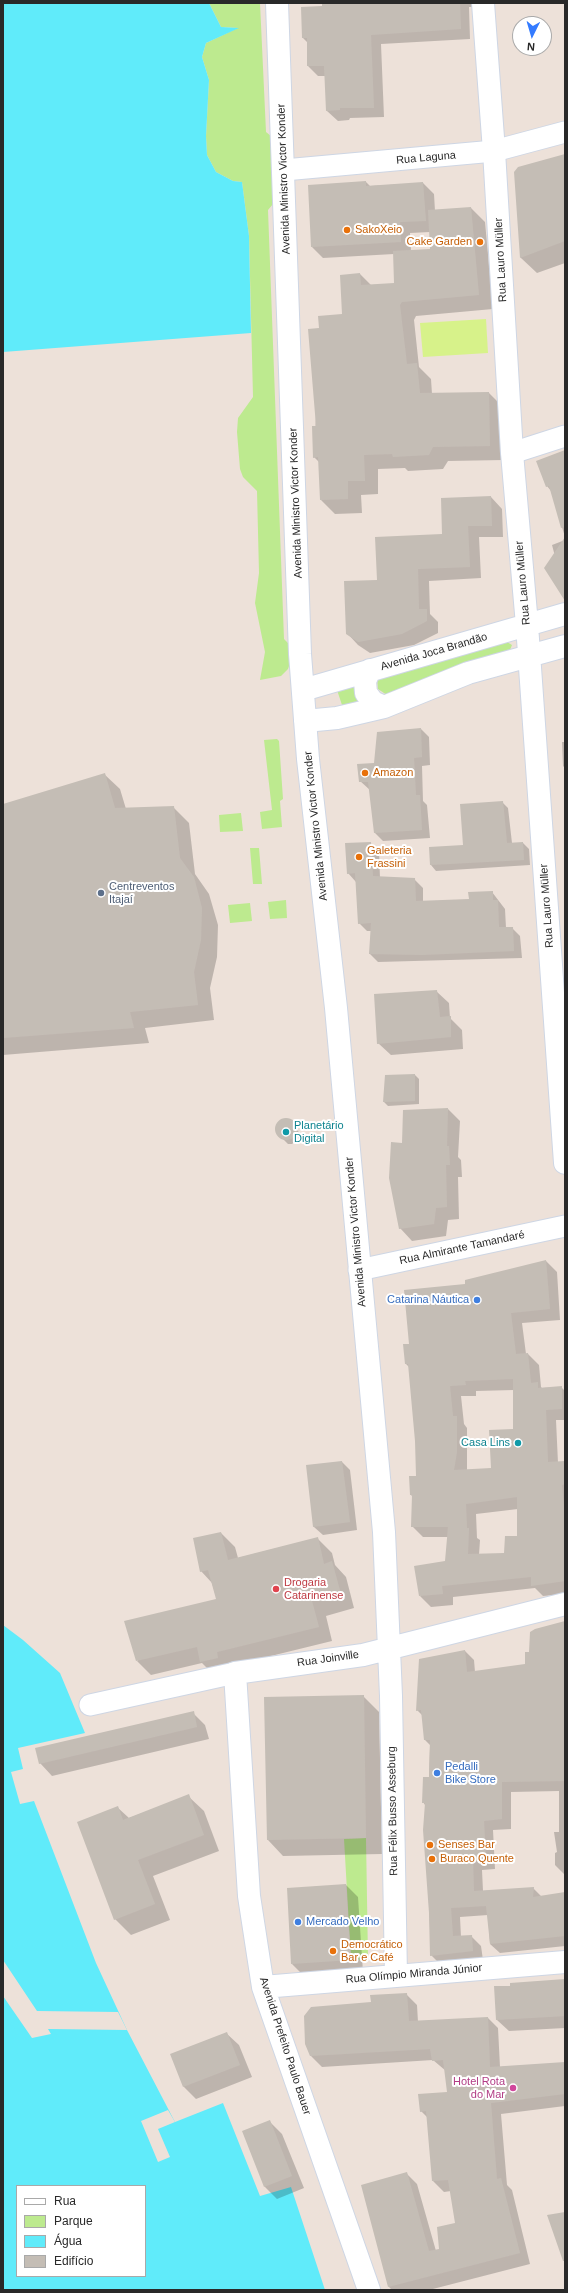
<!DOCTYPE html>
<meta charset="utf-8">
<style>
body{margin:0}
#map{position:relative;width:568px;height:2293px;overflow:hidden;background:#ede1d9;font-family:Arial,sans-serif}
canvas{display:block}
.frame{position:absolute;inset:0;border:4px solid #292929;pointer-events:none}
.legend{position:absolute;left:16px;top:2185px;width:130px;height:92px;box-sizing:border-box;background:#fff;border:1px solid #a9a9a9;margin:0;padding:5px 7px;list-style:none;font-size:12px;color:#292929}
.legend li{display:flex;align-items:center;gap:8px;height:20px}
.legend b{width:20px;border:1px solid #a9a9a9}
.north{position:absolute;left:512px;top:16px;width:40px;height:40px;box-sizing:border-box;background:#fff;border:1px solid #a9a9a9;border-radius:50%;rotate:185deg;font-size:11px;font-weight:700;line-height:16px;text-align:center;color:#292929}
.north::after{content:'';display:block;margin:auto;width:14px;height:18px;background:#347bff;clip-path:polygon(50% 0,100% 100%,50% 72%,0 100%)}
</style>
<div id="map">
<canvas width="568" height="2293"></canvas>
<div class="frame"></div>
<ul class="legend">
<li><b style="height:5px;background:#fff"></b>Rua</li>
<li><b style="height:11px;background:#bdea8f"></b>Parque</li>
<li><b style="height:11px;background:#60ebfa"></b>Água</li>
<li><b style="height:11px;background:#c4bdb5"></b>Edifício</li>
</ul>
<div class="north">N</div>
</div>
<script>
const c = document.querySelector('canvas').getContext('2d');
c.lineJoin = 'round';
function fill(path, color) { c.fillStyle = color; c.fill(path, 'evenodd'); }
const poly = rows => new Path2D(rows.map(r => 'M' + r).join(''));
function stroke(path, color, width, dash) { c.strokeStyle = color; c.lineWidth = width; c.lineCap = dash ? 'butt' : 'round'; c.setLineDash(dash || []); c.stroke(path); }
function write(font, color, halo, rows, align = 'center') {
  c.font = font + ' Arial,sans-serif'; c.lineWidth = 4; c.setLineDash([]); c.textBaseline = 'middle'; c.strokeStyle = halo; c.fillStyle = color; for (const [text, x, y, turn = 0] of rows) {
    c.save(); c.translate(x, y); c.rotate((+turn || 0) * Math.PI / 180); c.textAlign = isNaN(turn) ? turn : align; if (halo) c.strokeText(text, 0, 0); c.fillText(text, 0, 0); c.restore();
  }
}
fill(poly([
 [209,3,260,3,266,132,271,136,273,204,268,210,284,639,290,645,290,663,288,669,281,676,260,680,265,652,255,603,259,573,257,491,243,477,240,469,237,432,238,418,253,397,249,236,242,182,233,181,216,172,207,155,206,136,209,80,202,57,206,43,238,28,221,27],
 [507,642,512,645,510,650,387,695,378,689,377,679],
 [361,679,367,702,342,705,337,690],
 [277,739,279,741,283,799,280,801,282,827,262,829,260,812,272,810,264,740],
 [241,813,243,831,220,832,219,815],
 [250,848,259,848,262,884,253,884],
 [286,900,287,918,270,919,268,902],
 [250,903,252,921,230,923,228,905],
 [366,1838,368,1959,351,1960,344,1839]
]), '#bdea8f');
fill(poly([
 [486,319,488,353,423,357,420,323]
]), '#d7f28a');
fill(poly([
 [3,3,209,3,221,27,239,28,206,43,202,57,209,80,206,136,207,155,216,172,233,181,242,182,249,236,251,333,3,352],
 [3,1625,23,1640,60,1673,85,1733,18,1748,23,1769,11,1772,20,1804,34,1801,96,1963,127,2030,175,2122,223,2103,260,2196,291,2187,325,2290,3,2290],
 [17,2186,145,2186,145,2276,17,2276]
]), '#60ebfa');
fill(poly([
 [3,1960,37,2011,118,2012,127,2030,48,2029,51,2034,32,2038,3,1996],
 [168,2110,175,2122,158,2129,170,2157,158,2162,141,2121]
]), '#ede1d9');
fill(poly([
 [323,3,472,3,472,7,469,7,470,39,381,44,384,117,350,118,349,120,338,121,327,111,326,76,318,76,308,66,308,43,303,38,302,8,323,7],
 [565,155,565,263,537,273,521,258,515,172],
 [366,182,370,186,423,183,434,194,435,211,471,208,485,222,493,309,416,316,414,320,419,367,431,379,432,394,489,393,503,407,504,460,448,461,443,469,408,471,405,468,378,469,378,494,361,495,362,513,335,514,321,500,319,462,314,457,320,329,343,314,360,274,371,285,395,284,394,254,323,258,312,247],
 [430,232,431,250,411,251,410,233],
 [565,451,565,537,551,491,547,486],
 [491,497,502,509,503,537,479,537,481,578,429,581,430,614,438,622,438,633,414,645,370,653,358,645,347,633,443,535],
 [565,540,565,594,552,545],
 [421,729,429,737,430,765,422,766,423,801,427,805,430,838,383,841,375,833,370,790,360,781],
 [562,742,565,742,565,768,563,766],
 [104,774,120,789,126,809,173,807,189,823,195,874,209,894,218,925,217,957,210,988,214,1020,145,1028,149,1043,3,1055,3,805],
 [502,802,508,808,512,843,523,843,529,849,530,865,436,871,431,865,430,848,464,846],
 [370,843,379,851,380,878,414,879,423,888,423,902,470,900,492,892,505,909,506,928,512,928,520,936,522,958,378,962,370,954,371,931,367,931,359,923,356,882,348,873],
 [436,991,449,1003,450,1018,462,1030,463,1049,391,1055,378,1043],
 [415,1075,419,1079,419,1104,388,1106,384,1102,386,1076],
 [448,1109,460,1121,458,1157,461,1160,462,1177,458,1177,459,1219,448,1220,446,1236,412,1241,400,1228],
 [284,1120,292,1122,300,1134,299,1138,292,1144,288,1144,277,1133,277,1125],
 [546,1261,557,1272,560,1320,522,1323,526,1354,528,1354,539,1365,541,1387,542,1388,561,1387,565,1391,565,1420,556,1420,558,1463,565,1462,565,1594,543,1596,535,1588,453,1597,453,1605,431,1607,420,1596,446,1562,448,1537,423,1537,412,1526,413,1497,411,1495,417,1477,416,1441,410,1368,406,1364,410,1345,466,1285],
 [514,1390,514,1430,492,1469,467,1471,467,1428,464,1424,461,1396,476,1396,476,1391],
 [518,1509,518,1537,505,1554,479,1555,480,1540,477,1538,476,1514],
 [342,1462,350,1470,357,1530,323,1535,314,1527,307,1466],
 [221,1533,235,1547,238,1558,317,1538,332,1553,335,1565,346,1577,354,1608,326,1616,332,1641,230,1666,215,1676,202,1663,151,1675,137,1661,217,1600,212,1583,201,1571],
 [565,1622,565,1875,555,1865,555,1853,557,1852,554,1832,559,1832,559,1791,511,1792,511,1829,493,1830,495,1869,482,1870,483,1891,533,1888,542,1897,565,1893,565,1946,500,1953,490,1944,488,1915,460,1917,461,1937,471,1936,481,1946,483,1960,441,1965,431,1955,425,1805,423,1802,429,1778,430,1745,425,1740,423,1716,417,1710,465,1651,474,1660,475,1672,526,1665,530,1653],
 [363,1696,379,1712,382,1854,283,1856,268,1840,265,1698],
 [193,1713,205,1725,209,1739,52,1776,40,1763],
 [188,1796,204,1811,219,1851,153,1876,170,1920,131,1935,115,1919,117,1807,129,1818],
 [346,1885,358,1897,363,1972,304,1976,292,1964],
 [565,1980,565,2028,509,2031,497,2020,511,1987],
 [406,1994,417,2005,418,2022,488,2018,498,2028,500,2067,565,2063,565,2106,501,2114,507,2185,512,2190,530,2264,429,2290,392,2290,389,2287,407,2174,417,2184,436,2251,440,2250,456,2223,451,2191,444,2192,433,2181,428,2118,421,2111,448,2092,446,2071,433,2060,322,2067,311,2056,305,2016,311,2008,372,2003],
 [226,2033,239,2045,252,2077,196,2099,184,2087,171,2055],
 [269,2121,282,2134,304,2188,277,2199,265,2187,243,2132]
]), '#0003');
fill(poly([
 [322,3,460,3,461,29,371,35,374,108,340,108,340,110,326,111,324,66,307,66,307,38,302,38,301,7,322,6],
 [565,154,565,241,520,258,514,172,518,167],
 [366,181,366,186,423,182,426,221,400,222,401,242,311,247,308,185],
 [471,207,479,295,402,302,400,305,407,364,417,363,420,393,489,392,490,446,433,447,429,455,393,457,392,454,364,455,365,481,348,481,348,499,320,500,318,457,313,458,312,426,316,426,308,329,319,328,318,316,342,314,340,275,360,273,361,285,394,283,393,251,430,249,428,210],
 [565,450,565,527,561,528,549,486,546,487,536,461],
 [491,496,492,526,468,526,470,567,418,569,419,609,427,609,427,621,402,634,358,642,346,634,344,581,377,580,375,537,442,534,441,498],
 [565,537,565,601,544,568],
 [421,728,422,757,414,758,416,795,420,795,422,830,374,833,368,782,359,782,357,764,374,763,377,732],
 [105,773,115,808,174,806,180,858,194,877,202,908,201,940,194,972,198,1005,130,1012,134,1028,3,1038,3,804],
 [503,801,507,843,523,842,524,860,430,865,429,847,463,845,460,804],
 [371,842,373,876,415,878,416,901,469,899,468,892,493,891,493,900,498,900,499,927,513,927,514,951,422,955,369,954,371,923,358,924,355,873,347,874,345,843],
 [437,990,440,1017,451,1016,451,1037,377,1044,374,994],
 [415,1074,415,1101,383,1102,385,1075],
 [448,1108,447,1146,449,1146,450,1165,446,1165,447,1207,436,1208,434,1224,399,1229,389,1178,391,1142,402,1143,403,1110],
 '275 1129a11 11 0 1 1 22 0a11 11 0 1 1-22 0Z',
 [546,1260,550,1309,511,1313,516,1354,528,1353,531,1383,538,1382,538,1388,562,1386,562,1409,546,1410,548,1462,565,1461,565,1484,562,1485,565,1518,565,1581,531,1586,531,1577,442,1586,443,1594,419,1596,414,1566,445,1561,448,1527,411,1527,412,1495,410,1495,409,1476,416,1476,415,1441,408,1364,405,1364,403,1344,409,1344,404,1290,465,1284,465,1280],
 [513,1379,513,1429,489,1430,491,1468,454,1470,457,1452,457,1416,453,1416,450,1386,466,1385,465,1381],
 [517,1497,517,1536,505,1536,504,1553,468,1554,469,1528,467,1528,466,1504],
 [342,1461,350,1522,313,1527,306,1465],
 [221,1532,228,1560,318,1537,324,1564,332,1561,341,1594,312,1601,319,1627,217,1652,218,1658,200,1662,197,1647,136,1661,124,1621,216,1599,208,1570,200,1572,193,1538],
 [565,1621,565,1781,502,1782,502,1819,484,1821,486,1859,473,1860,474,1891,534,1887,533,1897,565,1892,565,1936,490,1944,486,1906,451,1908,453,1936,472,1935,473,1951,430,1956,429,1913,423,1830,425,1803,422,1803,423,1777,429,1777,430,1740,424,1740,421,1710,416,1711,419,1659,465,1650,467,1672,525,1664,525,1652,529,1652,530,1632,535,1629],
 [364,1695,366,1838,267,1840,264,1697],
 [194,1711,197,1727,39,1764,35,1748],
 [189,1794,204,1835,138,1860,155,1904,114,1920,77,1822,118,1806,123,1820],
 [346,1884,351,1960,291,1964,287,1888],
 [565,1979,565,2016,496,2020,494,1986,510,1986,510,1983],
 [407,1993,409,2021,488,2017,490,2067,565,2062,565,2094,491,2103,497,2179,501,2178,520,2253,388,2287,361,2185,407,2172,429,2251,439,2249,437,2227,455,2223,448,2180,432,2181,426,2111,420,2112,418,2094,447,2092,443,2060,432,2061,430,2049,310,2056,305,2044,304,2016,311,2007,371,2002,370,1995],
 [227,2032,240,2065,183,2087,170,2054],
 [270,2120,292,2176,264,2187,242,2131],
 [565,2212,565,2261,563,2261,547,2215]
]), '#c4bdb5');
const street = poly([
 [284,170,494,151,565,132],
 [512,453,565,436],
 [359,1270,565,1226],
 [90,1705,235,1673]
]);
const secondary = poly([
 [277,3,300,654,308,759,336,1008,384,1532,391,1696,396,1976],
 [483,3,494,151,512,453,527,625,565,1163],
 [370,670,365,681,366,693,373,702,384,707],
 [303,690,565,614],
 [305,721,337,718,384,707,468,673,565,646],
 [263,1987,565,1962],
 [369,2290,263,1987,249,1896,235,1673,363,1655,565,1604]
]);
stroke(street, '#ced6e4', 23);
stroke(secondary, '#ced6e4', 24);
stroke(street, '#fff', 21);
stroke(secondary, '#fff', 22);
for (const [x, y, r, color] of [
 [347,230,4,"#e8710a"],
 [480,242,4,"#e8710a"],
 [365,773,4,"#e8710a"],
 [359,857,4,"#e8710a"],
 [101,893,4,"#5c6f8a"],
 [286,1132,4,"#0f9aa8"],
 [477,1300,4,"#3f7fe0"],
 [518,1443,4,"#0f9aa8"],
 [276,1589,4,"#e0444e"],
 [437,1773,4,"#3f7fe0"],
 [430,1845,4,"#e8710a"],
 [432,1859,4,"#e8710a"],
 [298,1922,4,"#3f7fe0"],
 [333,1951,4,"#e8710a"],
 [513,2088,4,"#d1479c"]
]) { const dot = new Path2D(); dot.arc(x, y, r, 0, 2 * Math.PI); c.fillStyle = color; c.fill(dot); stroke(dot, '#fff', 1.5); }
write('11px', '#292929', '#fff', [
 ["Rua Laguna",426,158,-5],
 ["Avenida Ministro Victor Konder",284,179,-92],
 ["Rua Lauro Müller",501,260,-93],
 ["Avenida Ministro Victor Konder",296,503,-92],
 ["Rua Lauro Müller",523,583,-95],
 ["Avenida Joca Brandão",434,652,-16],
 ["Avenida Ministro Victor Konder",316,826,-96],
 ["Rua Lauro Müller",547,906,-94],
 ["Avenida Ministro Victor Konder",356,1232,-95],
 ["Rua Almirante Tamandaré",462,1248,-12],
 ["Rua Joinville",328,1659,-8],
 ["Rua Félix Busso Asseburg",393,1811,-91],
 ["Rua Olímpio Miranda Júnior",414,1974,-5],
 ["Avenida Prefeito Paulo Bauer",285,2046,72]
]);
write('11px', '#c56008', '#fff', [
 ["SakoXeio",355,230],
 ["Cake Garden",472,242,"right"],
 ["Amazon",373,773],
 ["Galeteria",367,851],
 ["Frassini",367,864],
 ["Senses Bar",438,1845],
 ["Buraco Quente",440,1859],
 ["Democrático",341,1945],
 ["Bar e Café",341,1958]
], 'left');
write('11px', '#4e5e75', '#fff', [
 ["Centreventos",109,887],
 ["Itajaí",109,900]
], 'left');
write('11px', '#0d838f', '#fff', [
 ["Planetário",294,1126],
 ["Digital",294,1139],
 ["Casa Lins",510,1443,"right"]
], 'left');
write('11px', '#366cbe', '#fff', [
 ["Catarina Náutica",469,1300,"right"],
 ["Pedalli",445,1767],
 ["Bike Store",445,1780],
 ["Mercado Velho",306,1922]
], 'left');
write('11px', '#be3a42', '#fff', [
 ["Drogaria",284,1583],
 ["Catarinense",284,1596]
], 'left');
write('11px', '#b23c85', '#fff', [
 ["Hotel Rota",505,2082],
 ["do Mar",505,2095]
], 'right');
</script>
